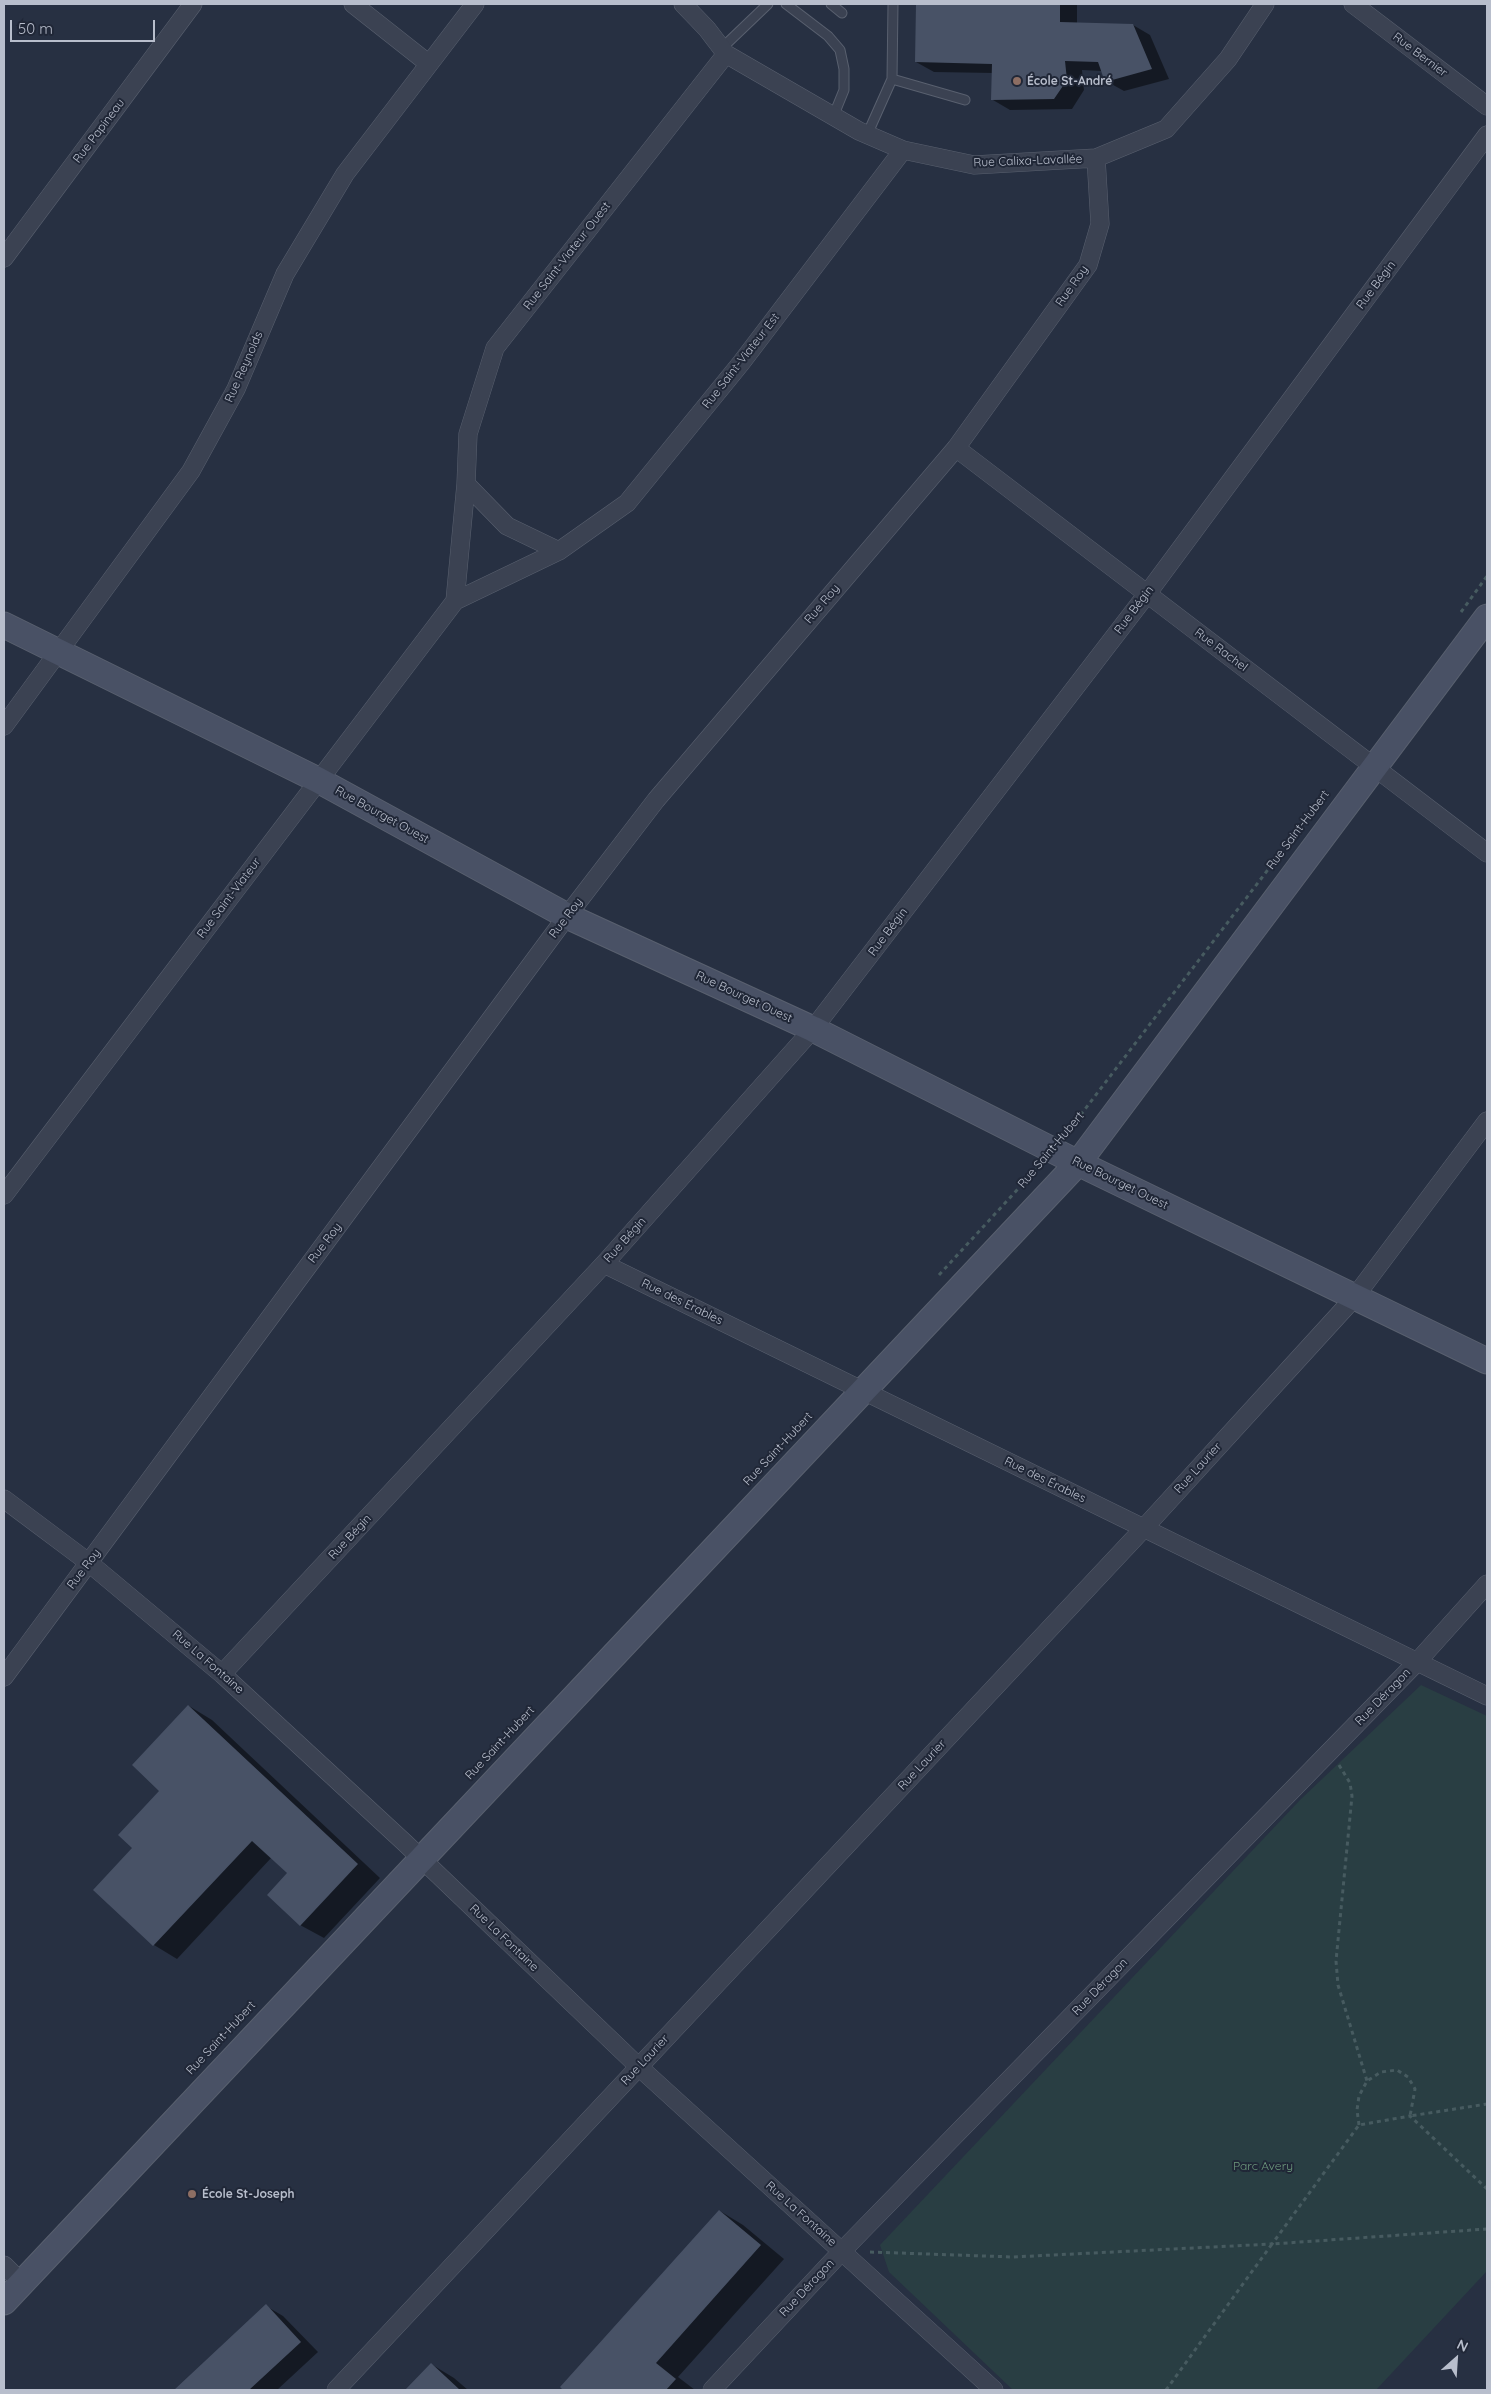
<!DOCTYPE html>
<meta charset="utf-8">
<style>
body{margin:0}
#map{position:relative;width:1491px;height:2394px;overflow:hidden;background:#273042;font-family:Quicksand,sans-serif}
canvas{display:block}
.frame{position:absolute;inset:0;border:5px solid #b8becc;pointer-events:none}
.north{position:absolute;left:1431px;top:2334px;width:50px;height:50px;-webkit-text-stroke:4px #202737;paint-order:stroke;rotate:26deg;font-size:14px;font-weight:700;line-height:20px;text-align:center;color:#b8becc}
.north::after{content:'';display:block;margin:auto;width:18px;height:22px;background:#b8becc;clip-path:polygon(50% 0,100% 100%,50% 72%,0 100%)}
.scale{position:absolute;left:10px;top:20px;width:145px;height:22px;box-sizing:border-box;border:2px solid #b8becc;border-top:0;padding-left:6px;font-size:15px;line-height:18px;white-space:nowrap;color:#b8becc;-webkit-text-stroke:4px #202737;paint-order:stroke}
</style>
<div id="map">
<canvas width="1491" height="2394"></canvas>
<div class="frame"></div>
<div class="north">N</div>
<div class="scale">50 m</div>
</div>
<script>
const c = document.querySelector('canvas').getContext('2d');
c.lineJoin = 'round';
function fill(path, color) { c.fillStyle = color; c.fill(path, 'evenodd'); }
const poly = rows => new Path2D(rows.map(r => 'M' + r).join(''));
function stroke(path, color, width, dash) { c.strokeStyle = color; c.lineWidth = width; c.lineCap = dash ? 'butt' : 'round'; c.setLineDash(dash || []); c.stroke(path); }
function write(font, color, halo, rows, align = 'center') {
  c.font = font + ' Quicksand,sans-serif'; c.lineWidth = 4; c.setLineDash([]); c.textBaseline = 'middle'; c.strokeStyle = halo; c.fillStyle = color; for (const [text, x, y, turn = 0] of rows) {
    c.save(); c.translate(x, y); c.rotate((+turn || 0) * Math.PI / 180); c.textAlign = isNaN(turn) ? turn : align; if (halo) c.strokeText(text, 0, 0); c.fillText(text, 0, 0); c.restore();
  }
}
fill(poly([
 [1421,1685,1487,1716,1487,2271,1376,2390,1013,2390,889,2272,880,2245,1300,1800]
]), '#293e43');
fill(poly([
 [918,4,1077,4,1077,24,1133,25,1150,35,1169,79,1124,91,1106,81,1102,71,1082,70,1084,90,1072,109,1010,110,993,100,993,73,934,72,916,62],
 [189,1706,212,1720,380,1878,324,1938,300,1925,289,1873,272,1857,177,1959,154,1945,95,1890,134,1848,161,1791],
 [720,2211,743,2225,784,2259,678,2377,695,2390,565,2390,562,2387],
 [266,2306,283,2316,318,2352,277,2390,176,2390],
 [431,2364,454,2378,468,2390,407,2390]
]), '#0007');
fill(poly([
 [916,4,1060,4,1060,22,1133,24,1152,69,1105,82,1098,62,1065,61,1067,80,1054,99,991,100,992,64,915,62],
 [188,1705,358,1864,300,1926,267,1895,287,1873,252,1841,153,1946,93,1890,132,1848,118,1835,159,1791,132,1765],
 [719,2210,761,2245,656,2363,676,2379,666,2390,563,2390,560,2387],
 [266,2304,301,2342,249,2390,174,2390],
 [431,2363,460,2390,405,2390]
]), '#485266');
const lane = poly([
 [786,4,828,36,840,50,844,69,844,90,833,117],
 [831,4,842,13],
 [722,48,768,4],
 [892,79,965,100],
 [867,135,892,79,893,4]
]);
const street = poly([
 [353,4,429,64],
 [683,4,707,29,726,54,859,131,903,150,974,165,1096,158,1166,129,1228,59,1265,4],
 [1353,4,1487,106],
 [4,258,193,4],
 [956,448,1487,853],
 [466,484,507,526,559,551],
 [455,601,466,484,468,434,495,348,726,54],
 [4,726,191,471,236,389,285,274,345,174,475,4],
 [4,1195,455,601,559,551,627,503,741,363,903,150],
 [604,1264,1487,1696],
 [4,1499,88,1562,222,1674,405,1843,639,2067,994,2390],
 [222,1674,604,1264,813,1029,1147,594,1487,135],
 [4,1677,567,916,656,800,956,448,1088,265,1100,224,1096,158],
 [4,2265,22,2283],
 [336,2390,1144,1528,1354,1298,1487,1121],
 [712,2390,842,2251,1417,1662,1487,1584]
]);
const secondary = poly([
 [4,625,318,780,567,916,813,1029,1078,1163,1487,1361],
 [4,2302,1078,1163,1487,617]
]);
stroke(lane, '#59606f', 11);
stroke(street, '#59606f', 19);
stroke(secondary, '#59606f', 27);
stroke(poly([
 [1461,612,1487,576],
 [1066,1134,1270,867],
 [939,1275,1039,1166],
 [1339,1765,1350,1783,1352,1796,1336,1961,1338,1985,1367,2081],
 [1359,2125,1357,2110,1359,2096,1367,2081,1381,2072,1397,2070,1408,2077,1415,2089,1410,2116,1487,2104],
 [870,2252,1013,2257,1272,2244,1359,2125,1410,2116,1487,2189],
 [1166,2390,1272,2244,1487,2229]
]), '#475b60', 3, [4, 4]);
stroke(lane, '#3b4252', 9);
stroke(street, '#3b4252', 18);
stroke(secondary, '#495165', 25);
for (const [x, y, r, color] of [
 [1017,81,5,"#8d6e63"],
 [192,2194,5,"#8d6e63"]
]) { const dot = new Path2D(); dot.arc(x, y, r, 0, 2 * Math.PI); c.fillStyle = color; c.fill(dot); stroke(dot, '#202737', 2); }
write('12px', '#b8becc', '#202737', [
 ["Rue Bernier",1420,55,37],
 ["Rue Papineau",99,131,-53],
 ["Rue Calixa-Lavallée",1028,161,-2],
 ["Rue Saint-Viateur Ouest",567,256,-52],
 ["Rue Bégin",1376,285,-53],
 ["Rue Roy",1072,286,-55],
 ["Rue Saint-Viateur Est",741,361,-52],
 ["Rue Reynolds",244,367,-66],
 ["Rue Roy",822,604,-50],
 ["Rue Bégin",1134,610,-53],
 ["Rue Rachel",1221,650,37],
 ["Rue Bourget Ouest",382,815,29],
 ["Rue Saint-Hubert",1298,830,-53],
 ["Rue Saint-Viateur",229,898,-53],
 ["Rue Roy",566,918,-53],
 ["Rue Bégin",888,932,-53],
 ["Rue Bourget Ouest",744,997,25],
 ["Rue Saint-Hubert",1051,1150,-50],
 ["Rue Bourget Ouest",1120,1183,26],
 ["Rue Bégin",625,1240,-48],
 ["Rue Roy",325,1243,-53],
 ["Rue des Érables",682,1302,26],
 ["Rue Saint-Hubert",778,1449,-47],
 ["Rue Laurier",1198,1468,-48],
 ["Rue des Érables",1045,1480,26],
 ["Rue Bégin",350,1537,-47],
 ["Rue Roy",84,1569,-53],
 ["Rue La Fontaine",208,1662,41],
 ["Rue Déragon",1383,1697,-46],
 ["Rue Saint-Hubert",500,1743,-47],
 ["Rue Laurier",922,1765,-47],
 ["Rue La Fontaine",504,1938,44],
 ["Rue Déragon",1100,1987,-46],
 ["Rue Saint-Hubert",221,2038,-47],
 ["Rue Laurier",645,2060,-47],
 ["Rue La Fontaine",801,2214,42],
 ["Rue Déragon",807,2288,-47]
]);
write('bold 12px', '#b8becc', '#202737', [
 ["École St-André",1027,81],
 ["École St-Joseph",202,2194]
], 'left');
write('12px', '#6f9c7e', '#202737', [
 ["Parc Avery",1263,2166]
]);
</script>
